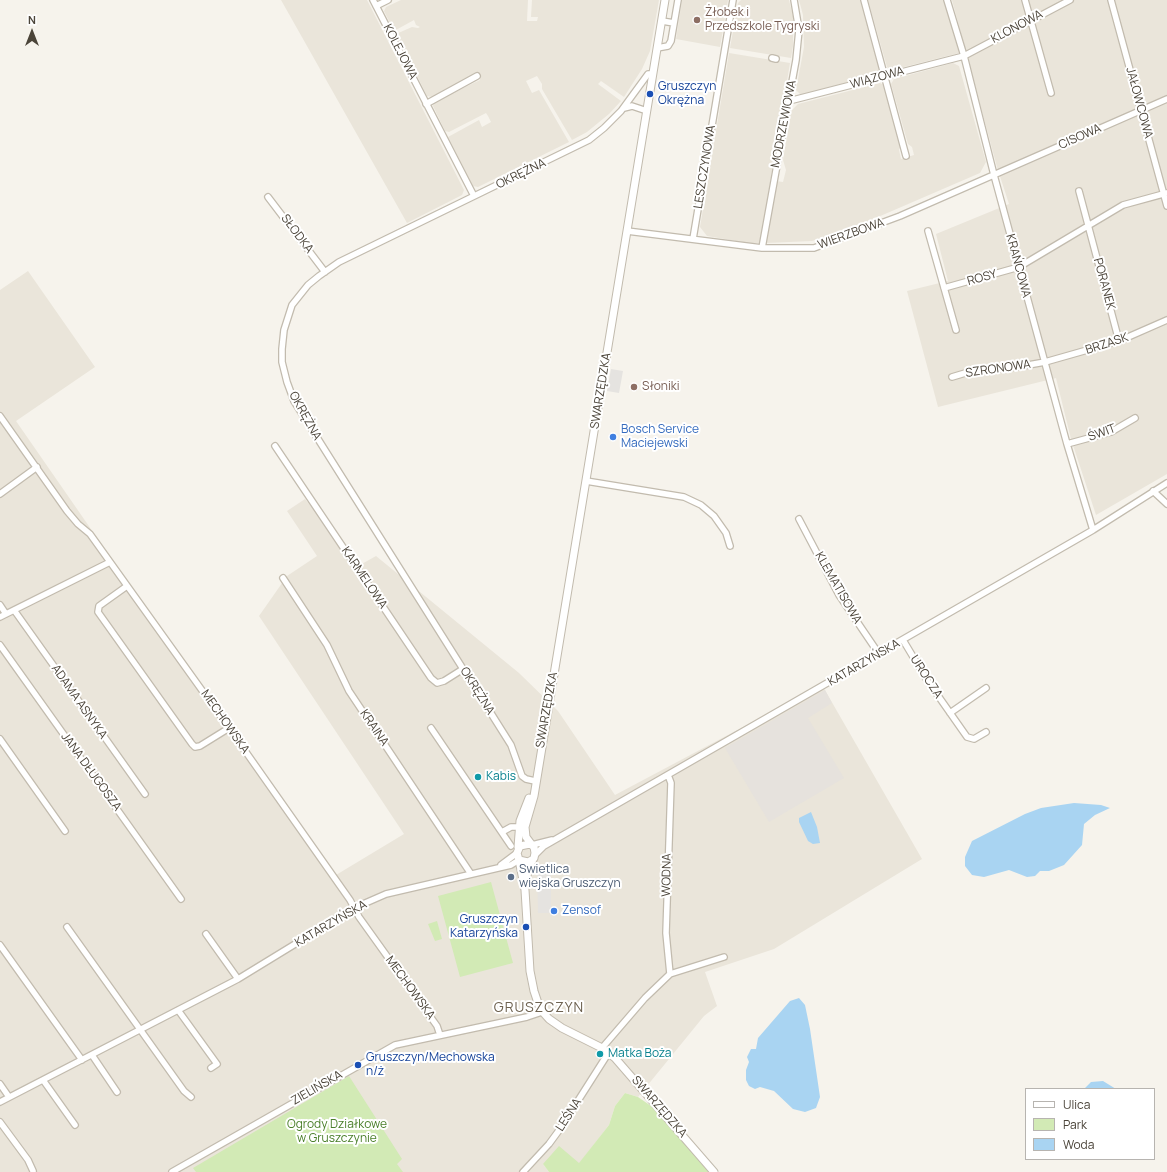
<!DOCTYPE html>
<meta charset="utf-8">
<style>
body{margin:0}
#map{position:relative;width:1167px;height:1172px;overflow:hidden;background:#f6f3ec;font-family:Manrope,sans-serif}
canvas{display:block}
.legend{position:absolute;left:1025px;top:1088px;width:130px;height:72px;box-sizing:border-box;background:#fff;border:1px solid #b7b4b0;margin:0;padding:5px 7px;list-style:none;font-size:12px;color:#4b4439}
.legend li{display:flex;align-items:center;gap:8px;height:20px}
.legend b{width:20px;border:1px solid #b7b4b0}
.north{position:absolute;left:12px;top:12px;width:40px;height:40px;-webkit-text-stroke:3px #fff;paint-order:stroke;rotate:0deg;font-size:11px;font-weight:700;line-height:16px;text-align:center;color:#4b4439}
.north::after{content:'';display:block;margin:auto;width:14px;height:18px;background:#4b4439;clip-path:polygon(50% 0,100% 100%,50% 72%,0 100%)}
</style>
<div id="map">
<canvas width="1167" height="1172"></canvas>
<ul class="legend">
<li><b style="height:5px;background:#fff"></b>Ulica</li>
<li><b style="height:11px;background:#d2eab5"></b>Park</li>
<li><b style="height:11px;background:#a9d4f2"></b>Woda</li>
</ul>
<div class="north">N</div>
</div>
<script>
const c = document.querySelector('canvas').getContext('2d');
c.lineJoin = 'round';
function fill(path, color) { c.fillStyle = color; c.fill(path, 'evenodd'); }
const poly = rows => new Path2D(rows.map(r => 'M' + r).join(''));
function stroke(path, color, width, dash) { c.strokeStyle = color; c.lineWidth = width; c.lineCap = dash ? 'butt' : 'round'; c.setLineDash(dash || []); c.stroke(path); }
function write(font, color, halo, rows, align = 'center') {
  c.font = font + ' Manrope,sans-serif'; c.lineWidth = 4; c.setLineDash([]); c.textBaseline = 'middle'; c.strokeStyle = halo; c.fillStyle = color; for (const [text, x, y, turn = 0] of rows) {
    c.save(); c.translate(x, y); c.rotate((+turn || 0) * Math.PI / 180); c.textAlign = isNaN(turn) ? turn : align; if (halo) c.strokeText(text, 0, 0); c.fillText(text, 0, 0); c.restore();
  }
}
fill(poly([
 [281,0,367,0,464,190,462,195,407,223],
 [401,0,528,0,527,21,537,21,538,17,531,17,532,0,659,0,650,51,642,69,624,97,601,81,598,84,621,101,609,114,587,132,572,140,542,89,542,84,537,76,526,81,532,93,539,90,569,142,478,187,473,186,448,137,479,120,482,127,491,122,488,116,486,113,449,132,445,131,433,106,434,102,480,80,476,73,432,97,427,96,396,34,412,27,418,28,420,27,416,25,414,20,394,31,384,11,386,7],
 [682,0,728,0,720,47,676,39],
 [741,0,789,0,793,16,793,46,791,58,730,48,738,3],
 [799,0,861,0,881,68,878,74,801,95,796,90,804,47,803,15],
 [868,0,944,0,959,53,892,70,887,67],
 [952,0,1167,0,1167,474,1096,515,1071,439,1056,378,938,407,907,291,948,281,936,234,1009,204,997,167],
 [729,53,790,63,760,243,748,243,707,236,700,227],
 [953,63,959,66,986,162,980,173,841,233,812,241,766,243,776,181,783,182,786,170,783,160,791,111,798,104,880,83,885,86,901,146,899,150,901,159,914,155,912,147,908,144,891,84,894,79],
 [28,271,95,367,16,421,206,695,336,875,404,834,259,616,287,576,317,556,287,511,305,499,360,565,376,556,519,673,558,711,615,795,822,685,922,859,774,949,705,972,717,1006,704,1016,638,1097,625,1093,615,1106,609,1125,579,1164,543,1164,549,1172,0,1172,0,290]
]), '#eae5da');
fill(poly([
 [825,690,832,703,808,718,844,778,769,822,725,748]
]), '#e6e2dd');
fill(poly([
 [491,882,513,963,460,977,438,896],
 [437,921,442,939,435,941,428,924],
 [349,1076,402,1159,397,1164,403,1172,196,1172,193,1168],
 [625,1093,638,1097,654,1108,710,1172,549,1172,543,1164,559,1146,579,1163,609,1125,615,1106]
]), '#d2eab5');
fill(poly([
 [611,369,623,371,619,393,607,391],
 [551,860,551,913,538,913,537,871]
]), '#e5e3e0');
fill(poly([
 [1074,803,1101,805,1110,808,1095,815,1084,824,1082,845,1064,865,1049,871,1040,871,1035,876,1027,877,1009,870,984,877,972,875,965,866,965,857,972,841,1025,814,1041,808],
 [811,812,817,827,820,843,813,844,808,841,799,822,799,818],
 [799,998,805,1005,810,1029,820,1097,816,1108,805,1112,793,1109,774,1091,760,1087,755,1089,749,1086,746,1080,746,1070,749,1062,747,1057,751,1049,756,1049,758,1038,790,1001],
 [1103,1081,1116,1089,1084,1089,1091,1082]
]), '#a9d4f2');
const minor = poly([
 [373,0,474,196],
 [864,0,906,156],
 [947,0,964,56,994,175,1067,444,1093,530],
 [1025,0,1051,93],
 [1111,0,1167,206],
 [376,6,388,0],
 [662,21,674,23],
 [657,48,668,46,671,41,678,0],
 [772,58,776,59],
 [789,101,964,56,1070,0],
 [426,104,477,76],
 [624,108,632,106,647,111],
 [1079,191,1119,341],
 [268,197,325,272],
 [627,231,762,248,814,248,900,216,1167,99],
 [928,231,956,330],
 [693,239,733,0],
 [762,248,796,60,799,30,794,0],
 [944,288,1019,267,1123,205,1167,193],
 [952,377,972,371,1017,367,1045,362,1119,341,1167,320],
 [0,416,67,511,78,524,90,534,229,728,350,900,359,917,437,1026,440,1035],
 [1067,444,1111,432,1135,418],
 [275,446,431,678,437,683,444,681,463,669],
 [586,481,684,497,701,505,714,516,726,533,730,546],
 [1153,491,1167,504],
 [0,494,37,467],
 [799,519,839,595,879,654],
 [283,578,327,645,349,691,471,874],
 [127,586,99,606,98,612,192,744,195,747,200,746,229,728],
 [0,605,6,614],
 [14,610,145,794],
 [0,617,110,562],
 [903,640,927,680,967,737,974,739,986,732],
 [0,645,181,899],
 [950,713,986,688],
 [431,728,511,846],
 [0,739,65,831],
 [668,775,671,783,666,933,670,974],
 [535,781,526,779,522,776,511,745,294,401,287,382,282,362,282,349,284,330,292,305,308,285,319,276,339,262,589,140,604,128,621,111,648,74,653,74],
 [502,832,511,827,522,827],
 [532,845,552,840],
 [535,855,544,846,1093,530,1167,483],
 [501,865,517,853],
 [67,927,184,1091,191,1097],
 [206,934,238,979],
 [0,945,82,1060],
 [178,1010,217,1064,211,1068],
 [602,1048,645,998,670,974,724,957],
 [92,1055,117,1092],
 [43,1080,75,1125],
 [0,1084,9,1097],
 [0,1102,238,979,354,908,386,894,511,865,519,860],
 [0,1122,28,1160,33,1171],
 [172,1172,395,1045,527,1017,542,1012],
 [523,1172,549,1144,560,1129,609,1052]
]);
const tertiary = poly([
 [532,845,526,837,525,827,534,796,665,0],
 [518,847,520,821,529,798],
 [519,860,525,890,530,971,534,991,540,1009,549,1019,562,1028,602,1048,615,1058,714,1172],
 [526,881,529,866,534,858,535,853,534,847,530,844,520,846,517,853,519,860,528,862,532,860]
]);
stroke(minor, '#c2bbae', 8);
stroke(tertiary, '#c2bbae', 9);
stroke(minor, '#fff', 5.5);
stroke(tertiary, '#fff', 7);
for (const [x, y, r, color] of [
 [697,20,4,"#8d6e63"],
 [650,94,4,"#1a4fb4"],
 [634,387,4,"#8d6e63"],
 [613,437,4,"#3f7fe0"],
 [478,777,4,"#0f9aa8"],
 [511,877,4,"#5c6f8a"],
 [554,911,4,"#3f7fe0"],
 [526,927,4,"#1a4fb4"],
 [600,1054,4,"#0f9aa8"],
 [358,1065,4,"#1a4fb4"]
]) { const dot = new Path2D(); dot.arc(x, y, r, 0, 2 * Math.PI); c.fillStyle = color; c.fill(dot); stroke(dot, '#fff', 1.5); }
write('12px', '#785e54', '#fff', [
 ["Żłobek i",705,13],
 ["Przedszkole Tygryski",705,27],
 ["Słoniki",642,387]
], 'left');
write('12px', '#4b4439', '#fff', [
 ["KLONOWA",1017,27,-28],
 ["KOLEJOWA",400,52,63],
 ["WIĄZOWA",877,78,-15],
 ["JAŁOWCOWA",1139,103,75],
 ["MODRZEWIOWA",784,124,-79],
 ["CISOWA",1080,137,-24],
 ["LESZCZYNOWA",705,167,-81],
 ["OKRĘŻNA",521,174,-26],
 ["SŁODKA",297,234,53],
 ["WIERZBOWA",851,234,-20],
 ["KRAŃCOWA",1018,266,75],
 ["ROSY",982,278,-16],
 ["PORANEK",1104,284,75],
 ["BRZASK",1107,344,-18],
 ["SZRONOWA",998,369,-8],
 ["SWARZĘDZKA",601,391,-81],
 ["OKRĘŻNA",305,416,61],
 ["ŚWIT",1102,433,-20],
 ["KARMELOWA",364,578,56],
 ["KLEMATISOWA",838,588,60],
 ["KATARZYŃSKA",864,663,-30],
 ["UROCZA",926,677,57],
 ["OKRĘŻNA",477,691,58],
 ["ADAMA ASNYKA",79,702,55],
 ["SWARZĘDZKA",547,710,-80],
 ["MECHOWSKA",225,722,55],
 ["KRAINA",374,728,56],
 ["JANA DŁUGOSZA",91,772,54],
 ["WODNA",667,875,-89],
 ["KATARZYŃSKA",331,924,-30],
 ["MECHOWSKA",410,988,54],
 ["ZIELIŃSKA",317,1088,-30],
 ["SWARZĘDZKA",659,1107,49],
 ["LEŚNA",569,1115,-57]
]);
write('12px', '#164399', '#fff', [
 ["Gruszczyn",658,87],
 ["Okrężna",658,101],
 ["Gruszczyn",518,920,"right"],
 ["Katarzyńska",518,934,"right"],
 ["Gruszczyn/Mechowska",366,1058],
 ["n/ż",366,1072]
], 'left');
write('12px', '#366cbe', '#fff', [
 ["Bosch Service",621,430],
 ["Maciejewski",621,444],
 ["Zensof",562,911]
], 'left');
write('12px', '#0d838f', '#fff', [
 ["Kabis",486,777],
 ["Matka Boża",608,1054]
], 'left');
write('12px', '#4e5e75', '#fff', [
 ["Swietlica",519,870],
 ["wiejska Gruszczyn",519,884]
], 'left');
write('12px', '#4a7f2a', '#fff', [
 ["Ogrody Działkowe",337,1125],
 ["w Gruszczynie",337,1139]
]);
c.letterSpacing = '1px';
write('14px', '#6e6250', '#fff', [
 ["GRUSZCZYN",539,1008]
]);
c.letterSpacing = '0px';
</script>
